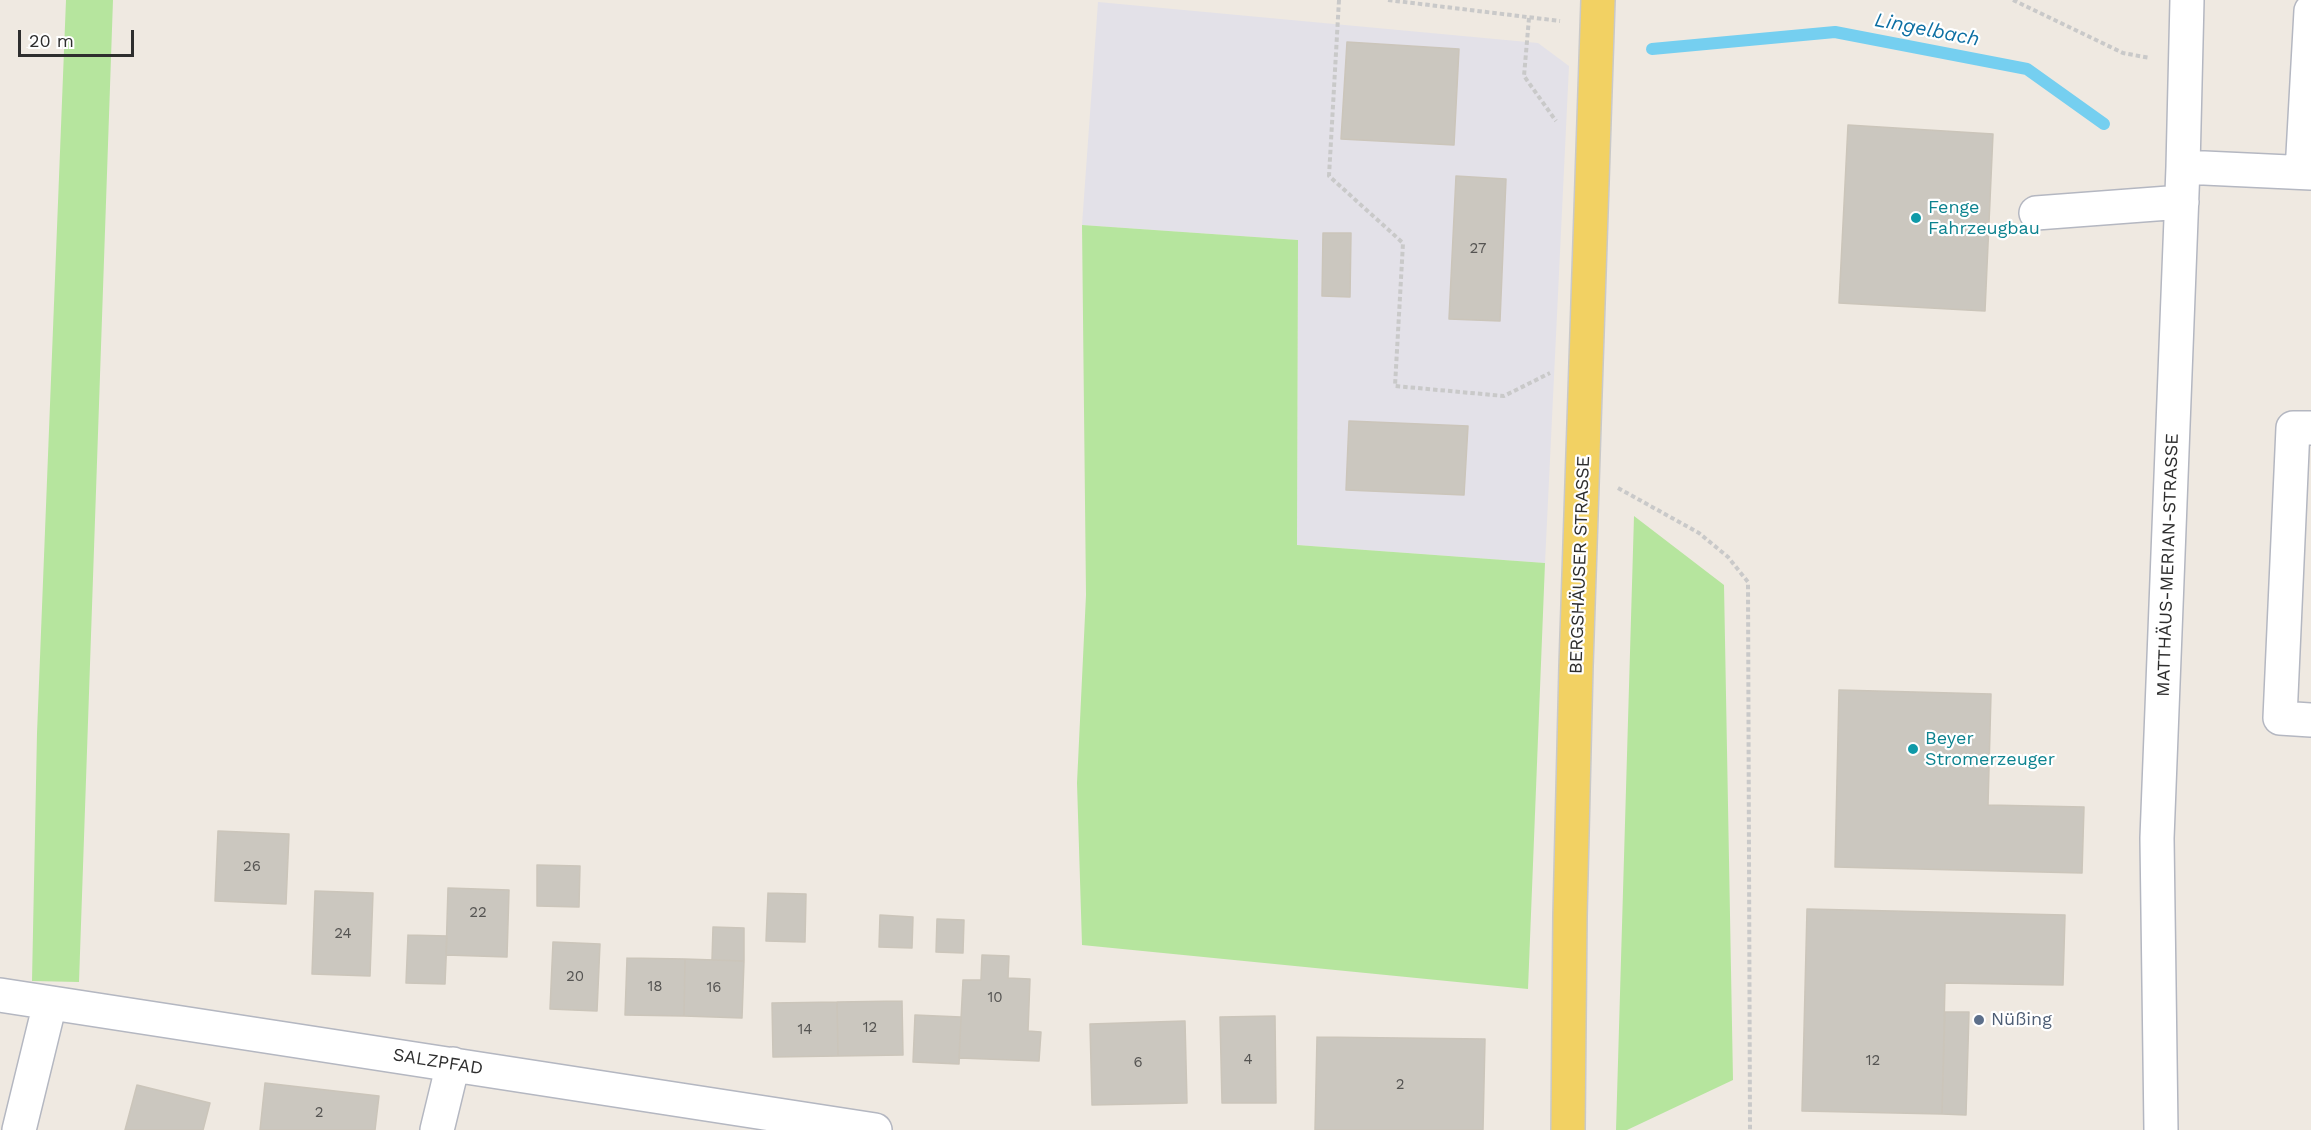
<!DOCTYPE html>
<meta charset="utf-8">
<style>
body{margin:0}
#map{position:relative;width:2311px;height:1130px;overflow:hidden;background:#efe9e1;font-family:"Work Sans",sans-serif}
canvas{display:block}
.scale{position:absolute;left:18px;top:30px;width:116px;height:27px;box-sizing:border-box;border:3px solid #2e2e2e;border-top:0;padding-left:8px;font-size:18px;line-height:21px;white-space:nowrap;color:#2e2e2e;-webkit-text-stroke:4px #fff;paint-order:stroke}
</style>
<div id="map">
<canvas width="2311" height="1130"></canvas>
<div class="scale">20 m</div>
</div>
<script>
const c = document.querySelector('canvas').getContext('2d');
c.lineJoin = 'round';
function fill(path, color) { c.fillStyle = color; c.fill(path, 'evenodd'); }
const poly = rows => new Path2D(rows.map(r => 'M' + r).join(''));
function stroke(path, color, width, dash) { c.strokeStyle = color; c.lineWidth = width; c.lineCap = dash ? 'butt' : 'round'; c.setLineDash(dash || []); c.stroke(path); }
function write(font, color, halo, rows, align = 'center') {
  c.font = font + ' "Work Sans",sans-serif'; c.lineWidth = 4.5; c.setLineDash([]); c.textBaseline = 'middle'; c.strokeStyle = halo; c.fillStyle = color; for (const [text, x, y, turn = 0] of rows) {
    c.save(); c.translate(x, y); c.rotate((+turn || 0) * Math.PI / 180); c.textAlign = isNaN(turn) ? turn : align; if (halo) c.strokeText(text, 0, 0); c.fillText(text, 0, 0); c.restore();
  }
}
fill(poly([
 [1098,2,1538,43,1569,66,1545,563,1297,545,1298,240,1082,225]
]), '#e3e1e8');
fill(poly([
 [66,0,113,0,79,982,32,981,37,733],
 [1082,225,1298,240,1297,545,1545,563,1528,989,1082,945,1077,783,1086,595],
 [1634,516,1724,585,1733,1080,1627,1130,1616,1130]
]), '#b6e59e');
stroke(poly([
 [1652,49,1835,32,2027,69,2104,124]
]), '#75cff0', 12);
const building = poly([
 [1347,42,1459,49,1454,145,1341,139,1347,42],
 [1848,125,1993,134,1985,311,1839,303,1848,125],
 [1456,176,1506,179,1500,321,1449,319,1456,176],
 [1323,233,1351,233,1350,297,1322,296,1323,233],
 [1349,421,1468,426,1464,495,1346,490,1349,421],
 [1839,690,1991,694,1988,805,2084,807,2082,873,1835,867,1839,690],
 [218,831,289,834,286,904,215,901,218,831],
 [537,865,580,866,579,907,537,906,537,865],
 [448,888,509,890,507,957,446,955,448,888],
 [315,891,373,893,370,976,312,974,315,891],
 [768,893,806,894,805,942,766,941,768,893],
 [1807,909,2065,915,2063,985,1945,983,1942,1114,1802,1111,1807,909],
 [880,915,913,917,912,948,879,947,880,915],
 [937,919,964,920,963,953,936,952,937,919],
 [713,927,744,928,744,961,712,960,713,927],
 [408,935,447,936,445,984,406,983,408,935],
 [553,942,600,944,597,1011,550,1009,553,942],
 [982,955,1009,956,1008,978,1030,979,1028,1031,1041,1032,1039,1061,959,1058,963,980,981,980,982,955],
 [627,958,685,959,684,1016,625,1015,627,958],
 [685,959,744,961,742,1018,684,1016,685,959],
 [902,1001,903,1055,838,1056,837,1002,902,1001],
 [837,1002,838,1056,773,1057,772,1003,837,1002],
 [1945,1012,1969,1012,1966,1115,1942,1114,1945,1012],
 [915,1015,961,1017,959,1064,913,1062,915,1015],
 [1275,1016,1276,1103,1222,1103,1220,1017,1275,1016],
 [1185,1021,1187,1103,1092,1105,1090,1024,1185,1021],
 [1317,1037,1485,1039,1483,1130,1315,1130,1317,1037],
 [265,1083,379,1096,375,1130,260,1130,265,1083],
 [137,1085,210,1103,203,1130,125,1130,137,1085]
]);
fill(building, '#cbc7bf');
stroke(building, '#cbc5ba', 1.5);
const minor = poly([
 [2183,167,2311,173],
 [2302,172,2311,11],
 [2036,213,2182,202],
 [2311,428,2293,428,2280,718,2311,720],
 [0,995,875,1130],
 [19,1130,50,1003],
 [437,1130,453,1064],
 [2161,1130,2157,838,2183,167,2187,0]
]);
const major = poly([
 [1568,1130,1570,916,1576,666,1598,0]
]);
stroke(minor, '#b4b7c1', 36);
stroke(major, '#c9c9c9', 36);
stroke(poly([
 [1339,0,1329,176,1403,243,1395,386,1504,396,1550,373],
 [1388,0,1560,21],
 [2013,0,2123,53,2150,58],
 [1529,18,1524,76,1556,121],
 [1618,488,1699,533,1728,557,1748,582,1750,1130]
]), '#c9c9c9', 4, [4.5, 3]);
stroke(minor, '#fff', 33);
stroke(major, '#f2d163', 33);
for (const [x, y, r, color] of [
 [1916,218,6,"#0f9aa8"],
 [1913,749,6,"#0f9aa8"],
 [1979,1020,6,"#5c6f8a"]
]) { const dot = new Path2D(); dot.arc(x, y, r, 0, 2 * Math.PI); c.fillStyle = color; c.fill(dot); stroke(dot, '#fff', 2); }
write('15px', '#555452', null, [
 ["27",1478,249],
 ["26",252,867],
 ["22",478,913],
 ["24",343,934],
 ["20",575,977],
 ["18",655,987],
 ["16",714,988],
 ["10",995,998],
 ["12",870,1028],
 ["14",805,1030],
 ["4",1248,1060],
 ["12",1873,1061],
 ["6",1138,1063],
 ["2",1400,1085],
 ["2",319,1113]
]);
write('18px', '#0d838f', '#fff', [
 ["Fenge",1928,208],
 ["Fahrzeugbau",1928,229],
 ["Beyer",1925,739],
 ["Stromerzeuger",1925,760]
], 'left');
write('18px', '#2e2e2e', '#fff', [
 ["BERGSHÄUSER STRASSE",1580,565,-88],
 ["MATTHÄUS-MERIAN-STRASSE",2168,565,-88],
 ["SALZPFAD",438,1062,9]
]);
write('18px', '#4e5e75', '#fff', [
 ["Nüßing",1991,1020]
], 'left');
write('italic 20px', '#0d6fa3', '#fff', [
 ["Lingelbach",1927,30,11]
]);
</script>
